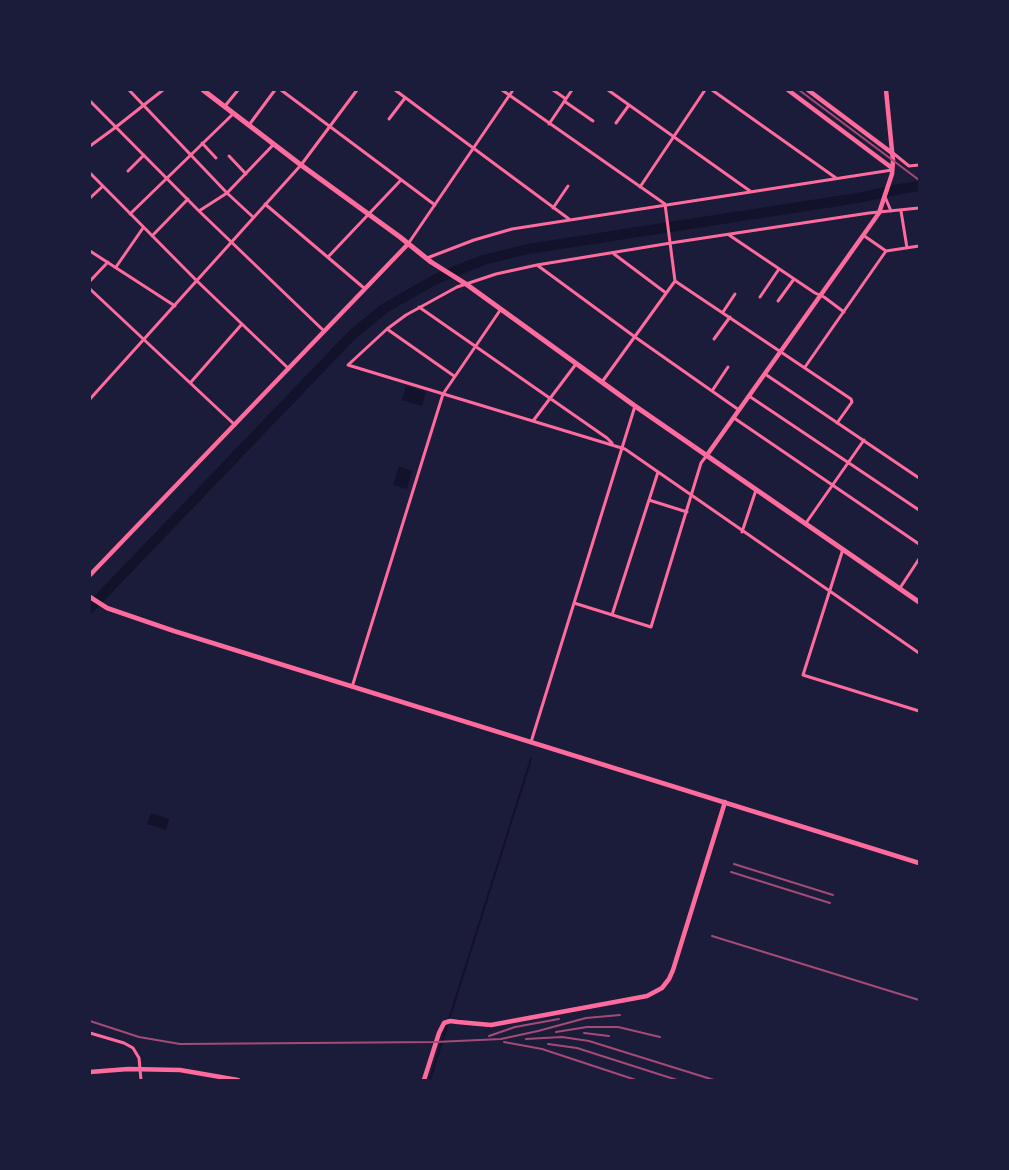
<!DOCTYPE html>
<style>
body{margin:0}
#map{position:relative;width:1009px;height:1170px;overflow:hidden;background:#1b1b3a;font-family:"Open Sans",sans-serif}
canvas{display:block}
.frame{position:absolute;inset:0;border:91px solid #1b1b3a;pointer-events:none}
</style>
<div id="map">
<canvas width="1009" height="1170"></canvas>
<div class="frame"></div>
</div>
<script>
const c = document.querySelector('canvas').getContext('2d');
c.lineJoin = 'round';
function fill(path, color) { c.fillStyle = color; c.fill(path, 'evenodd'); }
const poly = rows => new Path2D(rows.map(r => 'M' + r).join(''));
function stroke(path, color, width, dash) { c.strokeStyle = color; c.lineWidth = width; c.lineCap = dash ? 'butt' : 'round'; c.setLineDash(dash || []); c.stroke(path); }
fill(poly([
 [406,386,426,392,422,406,402,400],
 [399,466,412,471,407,489,393,485],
 [151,813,169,819,166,830,147,824]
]), '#12122b');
stroke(poly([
 [430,1080,531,759]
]), '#12122b', 2);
stroke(poly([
 [90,608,353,334,385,308,436,279,483,260,528,249,858,198,900,189,919,186]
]), '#12122b', 10);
stroke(poly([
 [129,90,227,193,253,217],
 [281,90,435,205],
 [395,90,569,219],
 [502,90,665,204,675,281,602,382],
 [553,90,566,99],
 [608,90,750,191],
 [712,90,836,178],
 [90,101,199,211,324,331],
 [564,101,593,121],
 [225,106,238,90],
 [389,119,405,98],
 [616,123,629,105],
 [549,124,572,90],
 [249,125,275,90],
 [202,143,216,158],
 [90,146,116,127,163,90],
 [893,153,909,166,919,165],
 [229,156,246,174],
 [128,171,144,155],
 [90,173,197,281,289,369],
 [640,187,705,90],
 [885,197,891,211],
 [90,198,103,186],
 [265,204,364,288],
 [553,208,568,186],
 [919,208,869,213,677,242,537,265,496,274,457,287,406,315,387,329,348,365,625,449,919,653],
 [199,211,227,193,274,144],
 [901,211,907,248],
 [130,214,233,114],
 [729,235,815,293,824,297,844,312],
 [863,235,886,251],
 [152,236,188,199],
 [408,244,513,90],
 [90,251,175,306],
 [614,254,666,293],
 [328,257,401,180],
 [427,258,474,240,512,229,892,170],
 [537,265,635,337,739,410],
 [116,267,143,228],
 [90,281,108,262],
 [675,281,851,399,852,402,837,423],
 [90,289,235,425],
 [760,297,779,269],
 [778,301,794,279],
 [419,307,607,438,612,443,612,445],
 [723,312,735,294],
 [387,329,454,376],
 [714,339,730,317],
 [805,367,886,251,919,246],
 [765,374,919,478],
 [191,382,242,324],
 [712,391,728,367],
 [749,396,919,510],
 [90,399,301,165,357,90],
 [734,418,919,544],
 [533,421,576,364],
 [649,500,687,512],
 [806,523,864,440],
 [742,532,756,490],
 [843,549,803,675,919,711],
 [900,588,919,559],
 [574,603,651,627,701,463,707,455],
 [612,615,658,472],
 [352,687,443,394,501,309],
 [531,742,635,406],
 [90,1033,124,1043,133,1048,139,1058,141,1080]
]), '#ff6b9d', 3);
stroke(poly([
 [788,90,892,168],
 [808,90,892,153],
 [707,455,879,213,892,174,893,161,886,90],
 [90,575,408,244],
 [90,597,107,608,174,631,919,863],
 [90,1072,128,1069,180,1070,238,1080],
 [424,1080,439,1033,444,1023,450,1021,458,1022,491,1025,647,996,662,988,669,979,673,970,725,802]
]), '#ff6b9d', 4.5);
stroke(poly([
 [203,90,301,165,400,237,431,262,466,284,635,406,919,602]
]), '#ff6b9d', 5);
stroke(poly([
 [799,90,919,180],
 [734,864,833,895],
 [731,872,830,903],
 [712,936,919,1000],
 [90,1021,139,1037,180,1044,436,1042,501,1039,538,1031,586,1018,620,1015],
 [556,1032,587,1027,618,1027,660,1037],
 [584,1033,609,1036],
 [489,1036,515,1027,559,1019],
 [526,1039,562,1037,589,1041,714,1080],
 [504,1042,542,1049,636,1080],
 [548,1044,577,1048,677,1080]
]), '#a44b75', 2);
</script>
